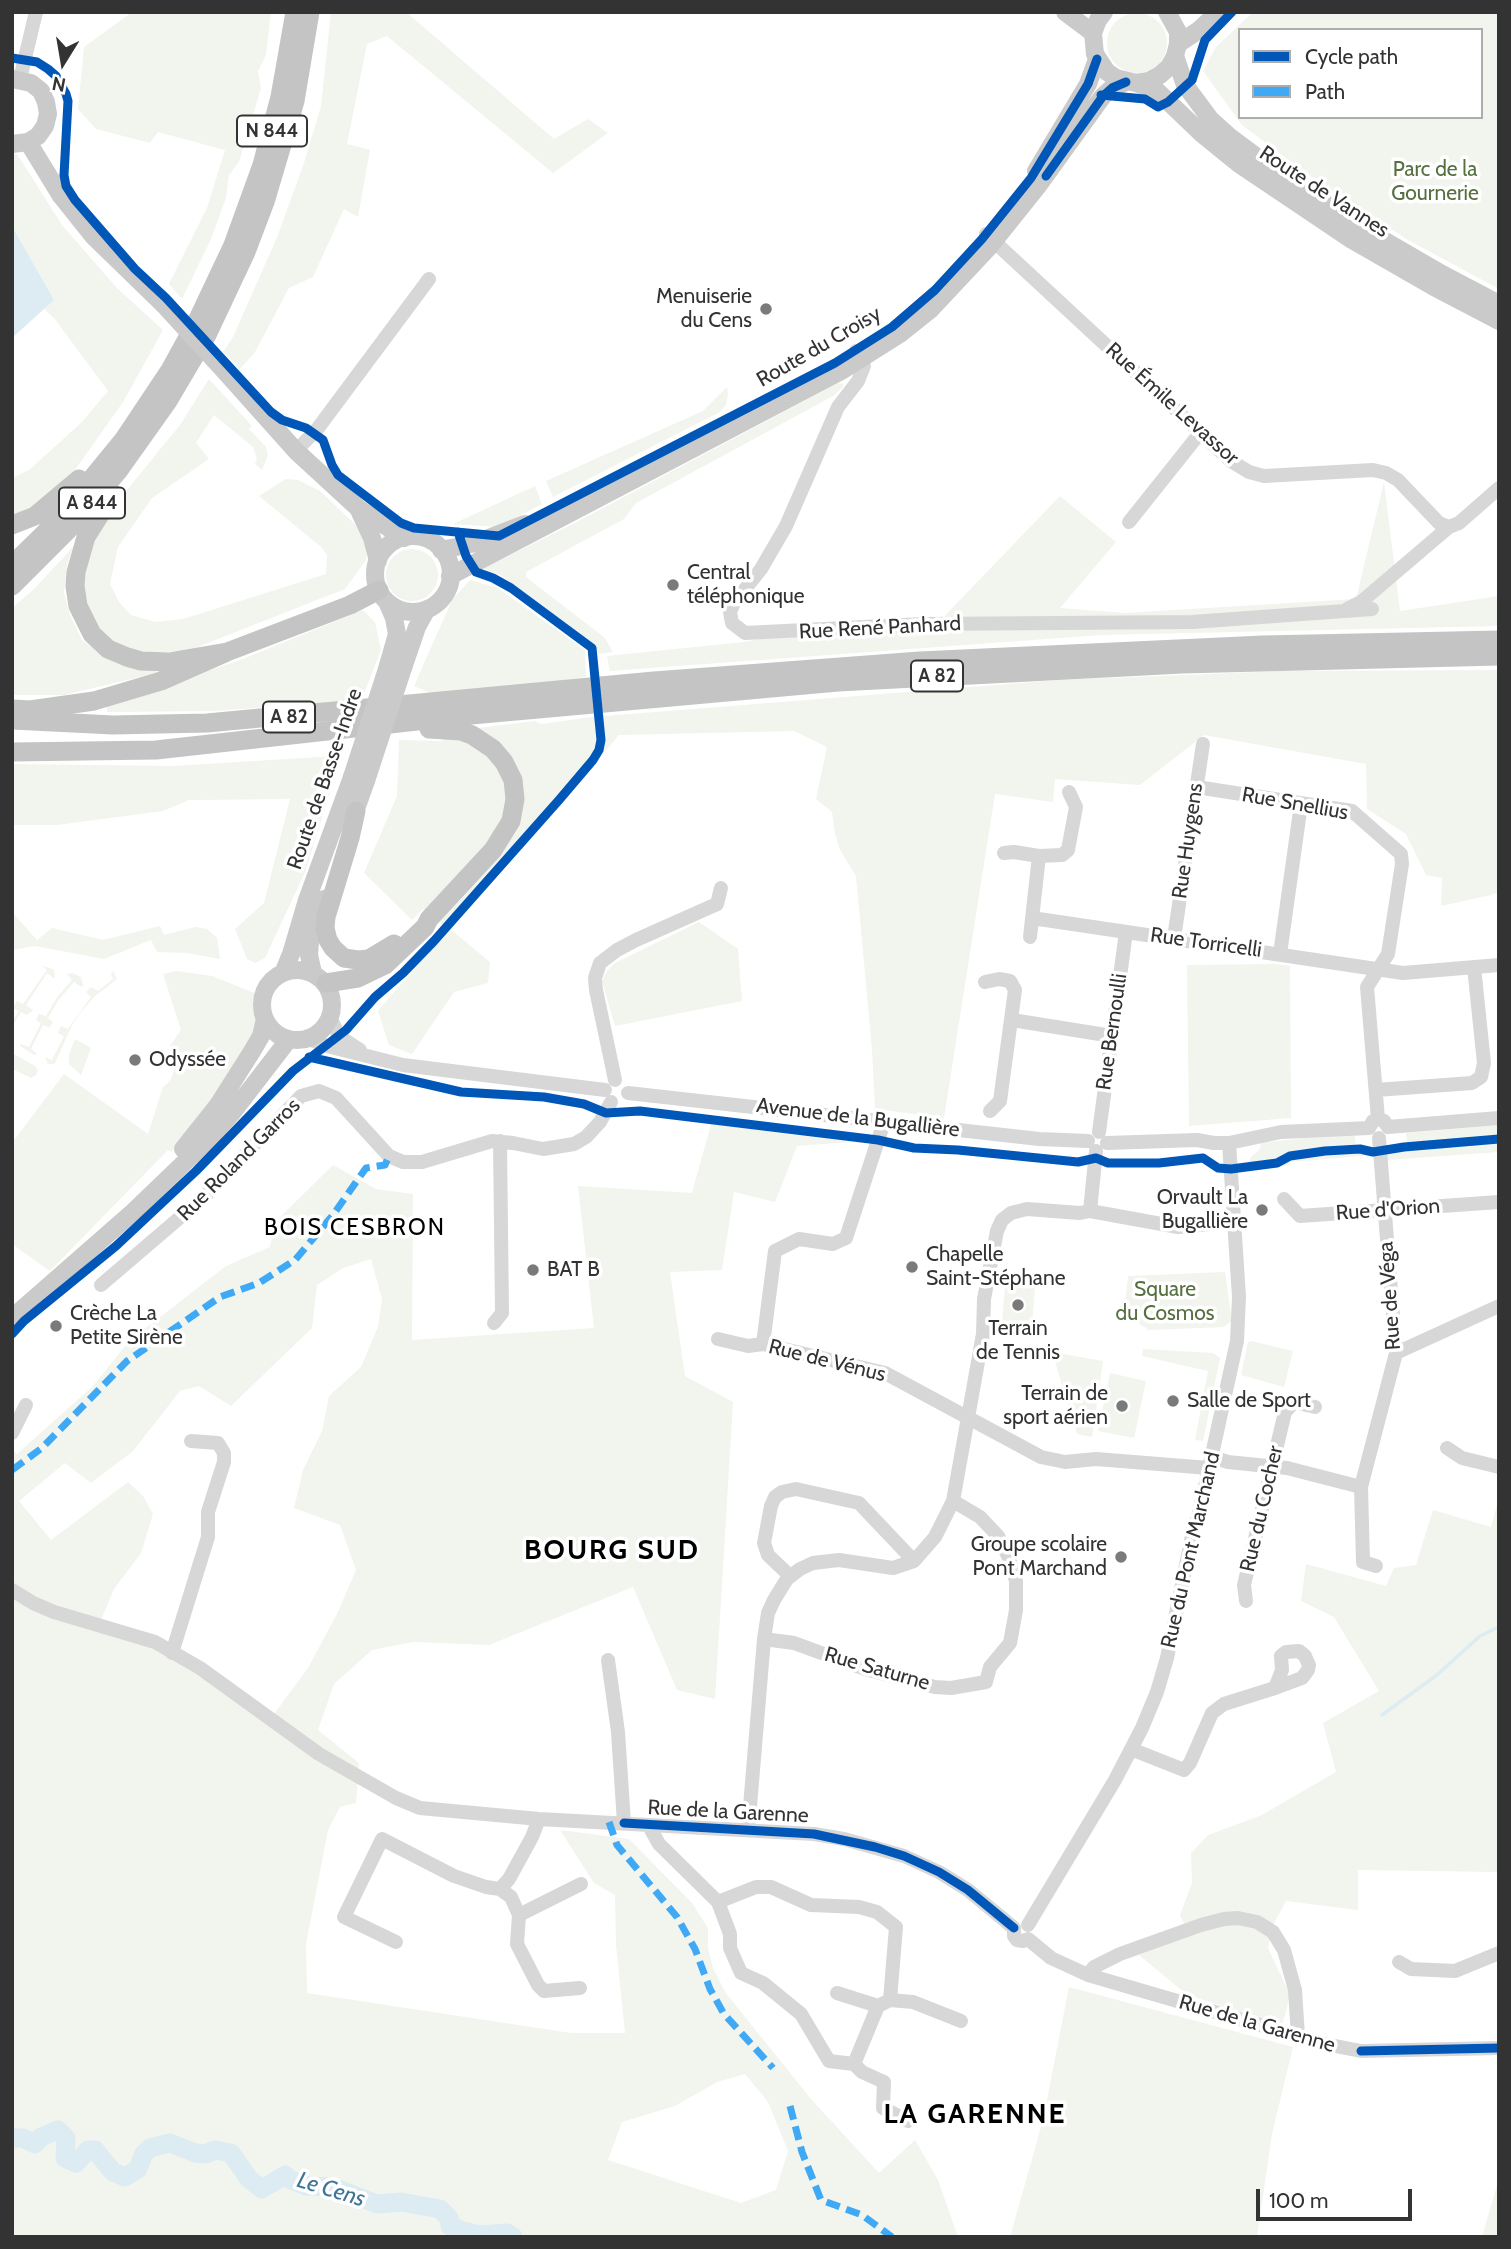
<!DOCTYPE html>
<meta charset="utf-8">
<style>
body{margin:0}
#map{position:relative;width:1511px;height:2249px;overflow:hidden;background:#fff;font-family:Cabin,sans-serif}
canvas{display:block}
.frame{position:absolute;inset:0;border:14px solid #333;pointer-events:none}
.legend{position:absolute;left:1238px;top:28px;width:245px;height:91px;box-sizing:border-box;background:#fff;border:2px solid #adadad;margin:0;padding:9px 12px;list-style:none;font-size:21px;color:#333}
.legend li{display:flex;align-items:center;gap:14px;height:35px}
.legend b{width:35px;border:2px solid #adadad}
.north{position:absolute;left:28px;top:28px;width:70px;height:70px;-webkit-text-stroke:5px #fff;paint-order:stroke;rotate:191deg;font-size:19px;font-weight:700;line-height:28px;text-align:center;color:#333}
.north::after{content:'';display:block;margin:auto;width:24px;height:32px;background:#333;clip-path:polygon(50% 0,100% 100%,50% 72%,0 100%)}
.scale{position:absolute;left:1256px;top:2189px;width:156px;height:32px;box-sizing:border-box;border:4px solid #333;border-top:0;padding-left:9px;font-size:21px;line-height:24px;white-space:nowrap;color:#333;-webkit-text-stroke:5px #fff;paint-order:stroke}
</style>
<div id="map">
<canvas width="1511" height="2249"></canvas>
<div class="frame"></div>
<ul class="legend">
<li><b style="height:9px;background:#0057b8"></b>Cycle path</li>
<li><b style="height:9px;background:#3fa9f5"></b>Path</li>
</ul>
<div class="north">N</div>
<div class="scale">100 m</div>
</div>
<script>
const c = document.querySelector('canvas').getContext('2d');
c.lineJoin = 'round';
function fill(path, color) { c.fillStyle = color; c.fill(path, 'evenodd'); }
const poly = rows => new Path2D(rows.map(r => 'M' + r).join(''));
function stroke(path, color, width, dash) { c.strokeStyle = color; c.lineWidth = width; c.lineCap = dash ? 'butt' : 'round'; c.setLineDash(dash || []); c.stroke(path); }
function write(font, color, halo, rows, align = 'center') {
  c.font = font + ' Cabin,sans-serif'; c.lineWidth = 7; c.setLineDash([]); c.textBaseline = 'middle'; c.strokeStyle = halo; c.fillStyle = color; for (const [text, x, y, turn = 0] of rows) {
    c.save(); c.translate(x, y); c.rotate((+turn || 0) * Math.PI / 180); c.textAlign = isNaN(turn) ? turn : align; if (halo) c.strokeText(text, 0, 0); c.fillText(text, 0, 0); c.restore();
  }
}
fill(poly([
 [132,12,271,12,266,55,258,71,261,88,239,162,229,175,226,198,211,239,182,299,169,284,207,208,225,150,158,132,150,143,96,129,78,109,84,47],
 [331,12,406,12,554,139,588,119,608,133,553,173,387,36,367,44,347,144,370,150,358,217,344,209,313,277,289,288,255,352,240,369,223,352,233,337,278,235,304,163,321,106],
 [1253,12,1499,12,1499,289,1408,240,1317,181,1242,125,1203,71,1216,47],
 [1240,30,1481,30,1481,117,1240,117],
 '1107 43a30 30 0 1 1 60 0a30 30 0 1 1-60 0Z',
 [12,153,17,154,62,225,117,288,163,330,123,402,75,470,31,510,12,517,12,478,29,470,81,423,108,391,54,318,44,309,54,300,12,226],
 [209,379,252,426,249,429,266,447,268,455,265,463,262,470,255,464,257,459,253,447,214,415,196,443,209,459,152,498,118,547,110,584,119,602,131,615,156,622,183,619,326,574,327,555,321,547,259,496,286,479,298,480,320,491,357,526,367,546,366,560,345,589,190,650,154,653,120,647,99,627,83,596,83,567,92,541,113,507,180,425],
 [838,383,843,384,843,387,833,396,636,503,624,519,526,572,526,577,605,638,613,652,598,654,596,647,501,575,485,571,484,568,573,524],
 [727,387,728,394,726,405,720,412,553,497,546,481,703,411],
 [1384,482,1400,611,1499,596,1499,626,1101,635,610,671,607,656,744,642,764,638,932,629,1060,496,1116,542,1060,608,1125,613,1356,599],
 [535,486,542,504,498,527,453,524],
 [74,546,67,564,64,593,70,615,82,640,110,660,155,669,157,673,64,695,12,695,12,608,33,590],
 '386 575a26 26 0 1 1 52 0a26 26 0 1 1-52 0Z',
 [470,580,498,588,585,650,586,677,439,697,414,686,452,600],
 [363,610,375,622,381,650,361,701,212,711,107,712,106,703,238,661],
 [1499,670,1499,892,1491,895,1441,906,1442,878,1426,875,1406,834,1367,809,1366,764,1204,735,1140,785,1055,779,1053,802,995,794,944,1118,875,1109,872,1049,856,876,840,850,835,834,832,812,816,799,827,747,794,731,619,735,561,804,449,928,490,962,488,983,454,992,412,1054,389,1045,378,1011,448,929,423,909,412,920,364,873,397,796,399,740,440,741,479,728,535,721,541,724,592,717,1059,680,1283,671],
 [335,756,332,786,305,872,265,958,255,963,247,959,235,929,264,903,290,799,189,800,163,811,57,825,12,825,12,764,174,766],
 [13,913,37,940,52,928,103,940,160,926,164,935,195,927,207,929,217,938,220,959,187,953,157,952,151,940,104,959,35,946,12,950],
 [699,922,738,949,742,1001,615,1026,602,981,607,971,615,963],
 [1274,964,1290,966,1291,1118,1189,1126,1187,965],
 [41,965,54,970,55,979,47,973,26,1005,33,1010,31,1012,27,1015,21,1012,12,1027,12,1022,19,1011,13,1008,17,1001,23,1004,47,970],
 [113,971,117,979,95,996,81,1012,72,1025,56,1061,54,1064,48,1064,45,1057,52,1060,64,1036,58,1033,61,1026,68,1029,91,997,86,992,91,987,98,991,113,979,111,973],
 [176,971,212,976,257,994,255,1005,258,1025,199,1121,171,1152,168,1150,50,1271,12,1244,12,1143,64,1074,148,1134,163,1087,170,1081,174,1071,173,1061,169,1054,173,1051,170,1046,181,1030,163,974],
 [72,973,81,977,83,985,81,987,74,982,57,1002,48,1018,53,1022,51,1025,50,1028,43,1025,31,1049,37,1054,34,1055,20,1046,21,1044,29,1047,41,1023,36,1020,39,1014,46,1016,58,996,72,980,67,974],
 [75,1039,91,1048,81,1075,69,1064,69,1054],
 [12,1053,35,1066,38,1070,36,1075,31,1078,12,1069],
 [711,1124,851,1142,797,1146,775,1202,734,1192,722,1270,670,1272,685,1376,733,1402,715,1699,677,1690,633,1587,489,1645,413,1642,372,1650,334,1684,318,1730,359,1763,356,1803,340,1807,328,1830,306,1944,307,1993,571,2033,625,2033,616,1945,615,1895,594,1883,560,1830,629,1839,692,1903,708,1928,708,1947,713,1968,725,1992,811,2099,879,2173,915,2140,938,2180,958,2237,12,2237,12,1450,17,1454,93,1386,129,1341,226,1266,270,1247,275,1222,333,1165,376,1189,413,1194,412,1340,594,1328,578,1186,692,1193],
 [371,1259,382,1299,378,1327,361,1367,329,1396,322,1431,303,1470,294,1508,340,1525,356,1570,337,1614,308,1668,274,1714,172,1654,98,1627,114,1589,141,1553,153,1514,143,1496,128,1482,51,1540,19,1501,65,1463,91,1483,133,1451,180,1391,199,1386,231,1406,312,1328,317,1285,343,1268],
 [745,2074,768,2102,788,2151,776,2190,741,2203,608,2160,622,2122,675,2106,717,2082],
 [1499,1125,1499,1136,1407,1143,1406,1133],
 [1337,1134,1355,1136,1356,1148,1288,1154,1272,1162,1247,1165,1251,1157,1260,1149,1261,1143],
 [1499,1141,1499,1152,1387,1160,1386,1153,1408,1149],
 [1363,1151,1373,1155,1290,1162,1290,1165,1280,1166,1292,1158],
 [1225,1272,1232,1321,1223,1327,1149,1330,1124,1314,1128,1276],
 [1006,1275,1036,1278,1031,1335,1001,1333],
 [1251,1341,1293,1351,1284,1387,1241,1375,1248,1342],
 [1143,1349,1213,1353,1220,1358,1203,1441,1195,1440,1208,1371,1142,1356],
 [1052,1352,1103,1361,1092,1437,1077,1434],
 [1110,1373,1146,1381,1134,1438,1098,1431],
 [1499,1497,1499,1872,1358,1870,1358,1910,1286,1901,1273,1925,1268,1948,1290,1995,1282,2026,1186,1994,1139,1955,1189,1934,1180,1915,1192,1883,1191,1853,1208,1835,1262,1815,1336,1772,1323,1723,1379,1691,1334,1617,1301,1601,1306,1564,1386,1586,1394,1568,1416,1565,1433,1510,1491,1527],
 [1069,1987,1293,2047,1272,2134,1257,2237,1010,2237,1043,2120],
 [1499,2178,1499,2237,1482,2237]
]), '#f1f5ed');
fill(poly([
 [12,226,54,300,12,338]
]), '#ddebf3');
stroke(poly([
 [1382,1715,1437,1675,1480,1636,1499,1627]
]), '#ddebf3', 3.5);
stroke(poly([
 [12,2138,23,2138,35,2144,41,2137,58,2130,66,2138,65,2158,76,2163,88,2150,95,2150,113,2172,125,2177,138,2169,143,2155,150,2148,170,2143,195,2153,206,2154,215,2150,231,2153,249,2179,262,2189,285,2175,291,2180,307,2186,333,2187,377,2204,401,2202,440,2209,449,2218,450,2226,463,2231,479,2235,507,2233,513,2237]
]), '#ddebf3', 19);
stroke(poly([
 [20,79,36,12],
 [986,234,1231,461,1249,472,1264,476,1373,470,1386,473,1398,480,1439,523,1449,527],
 [856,351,864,366,858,381,838,407,786,526,761,569,734,603,730,612,732,623,745,633,923,624,1192,622,1372,609],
 [296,451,318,428,429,279],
 [1129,522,1200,433],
 [1347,609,1361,602,1449,527,1459,523,1499,488],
 [1196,787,1352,811,1401,854,1402,864,1388,954,1367,987,1378,1119],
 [1004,853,1014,852,1039,856,1062,855,1068,850,1076,807,1069,792],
 [1032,918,1403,973,1499,965],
 [1030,937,1039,856],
 [1174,938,1203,744],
 [1280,954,1301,804],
 [985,982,999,979,1010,981,1015,990,1000,1101,990,1111],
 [330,1017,339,1036,360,1050],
 [1012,1020,1112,1036],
 [309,1039,327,1046,403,1065,605,1090],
 [615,1080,596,990,595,978,600,963,617,950,636,940,717,904,721,888],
 [1376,1090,1472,1083,1481,1077,1484,1063,1474,967],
 [628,1093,1039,1139,1088,1141],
 [1099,1132,1126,932],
 [1107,1143,1197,1140,1214,1143,1229,1143,1281,1132,1369,1128,1373,1121,1378,1119,1384,1121,1388,1127,1499,1118],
 [1284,1199,1300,1216,1499,1202],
 [1090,1211,1178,1227,1234,1222],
 [101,1285,205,1196,301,1096,319,1091,336,1098,389,1156,403,1162,422,1162,492,1141,513,1143,543,1149,574,1144,586,1137,600,1122,611,1102],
 [494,1323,502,1313,500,1141],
 [718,1339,748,1346,763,1344,885,1373,1041,1457,1065,1462,1096,1459,1209,1468],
 [763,1344,775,1251,799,1239,833,1244,846,1238,884,1122],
 [1396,1353,1499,1306],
 [12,1433,26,1405],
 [1447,1448,1462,1458,1499,1467],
 [1212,1457,1228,1462,1287,1468,1361,1487],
 [1376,1566,1363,1562,1361,1487,1396,1353,1379,1138],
 [790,1576,768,1555,764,1543,771,1506,775,1497,782,1492,796,1489,859,1503,914,1561],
 [12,1590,33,1603,54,1612,155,1642,200,1668,319,1754,396,1798,420,1808,539,1819,814,1834,844,1839,904,1856,939,1872,968,1890,1014,1928,1014,1936,1017,1940,1023,1941,1028,1939,1051,1958,1088,1975,1325,2044,1361,2051,1499,2048],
 [1246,1601,1244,1585,1285,1412,1294,1402,1315,1407],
 [764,1639,794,1643,865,1669,935,1687,951,1688,986,1682,990,1667,1010,1643,1016,1610,1016,1581,1009,1558,998,1536,980,1517,953,1501],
 [172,1653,208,1537,208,1512,224,1462,224,1453,218,1443,191,1441],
 [608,1660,618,1732,624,1823],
 [1131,1749,1184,1770,1190,1763,1212,1713,1224,1704,1275,1688,1302,1678,1308,1670,1309,1665,1305,1656,1299,1651,1286,1652,1281,1656,1282,1670,1275,1688],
 [649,1826,659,1844,718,1902,730,1934,730,1948,741,1973,763,1983,801,2014,829,2061,854,2064],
 [748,1830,764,1639,768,1613,774,1600,787,1579,800,1569,813,1563,839,1560,893,1568,914,1561,935,1537,953,1501,983,1334,984,1299,997,1231,1002,1220,1011,1213,1027,1209,1080,1213,1090,1211,1096,1151],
 [500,1889,511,1897,519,1915,517,1944,538,1985,544,1991,580,1988],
 [718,1902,756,1887,771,1887,811,1905,859,1907,877,1912,896,1927,890,2000],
 [519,1915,581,1884],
 [1028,1925,1115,1780,1142,1728,1157,1692,1167,1658,1194,1526,1198,1518,1237,1341,1239,1297,1229,1143],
 [396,1942,344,1917,382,1839,454,1876,486,1887,500,1889,509,1879,532,1837,539,1819],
 [1399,1962,1411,1969,1455,1971,1499,1953],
 [1088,1975,1094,1967,1120,1954,1201,1925,1224,1919,1238,1918,1257,1922,1273,1932,1284,1950,1295,1990,1298,2036],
 [837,1993,878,2006],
 [890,2000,913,2002,961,2021],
 [854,2064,862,2072,884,2082,883,2108,908,2121],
 [854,2064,878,2006,890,2000]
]), '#d7d7d7', 14);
stroke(poly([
 [1065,12,1093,33],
 [1104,12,1098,20,1093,33,1095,54,1107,72,1116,78,1136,83,1149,81,1160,75,1169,67,1175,56,1178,44,1178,32,1167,12],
 [1178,44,1199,30,1218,12],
 [1175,56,1185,85,1211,120,1230,137,1277,172,1361,227,1442,274,1499,304],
 [12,79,31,83,41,91,46,102,48,114,45,126,38,136,28,142,12,144],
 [1136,83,1156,90,1202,134,1239,164,1352,240,1434,287,1499,321],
 [28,142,61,196,93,236,163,304],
 [1036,171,1088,84,1097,59],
 [229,376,296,451,358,508,404,538],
 [358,508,372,538,378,561],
 '375 574a38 38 0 1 1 76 0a38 38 0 1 1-76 0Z',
 [441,550,476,543,525,524],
 [450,576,843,370,900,334,930,310,990,246,1038,186,1103,96,1112,88,1126,82],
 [387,602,394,618,397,634,387,669],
 [403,668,417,627,427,609],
 [351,823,366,781],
 '262 1005a35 35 0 1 1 70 0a35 35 0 1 1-70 0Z',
 [284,971,291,954,307,900,352,777],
 [313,973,309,955,310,941,324,899],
 [183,1149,218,1105,251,1053,261,1036,265,1019],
 [12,1318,133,1212,210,1138,232,1113,289,1039]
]), '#cacaca', 18);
stroke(poly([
 [113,494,86,537,76,572,75,586,78,606,92,634,108,649,127,657,141,661,169,662,227,652],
 [12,525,35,516,79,479],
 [12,565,57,521,124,439,170,370,198,319,233,245,262,165,280,97,295,12],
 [12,586,68,530,119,470,168,401,207,335,246,252,265,202,295,101,310,12],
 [13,709,30,710,94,701,161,681,227,652,350,605,379,590],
 [12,720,113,725,207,723,654,681,920,661,1263,645,1499,640],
 [12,752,156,750,471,715,838,682,1182,664,1499,656],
 [356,811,350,838,326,917,325,928,328,940,333,948,344,958,358,960,369,959,394,944],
 [326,983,358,978,385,965,425,927,429,919,493,850,511,821,515,799,513,780,504,762,493,749,472,735,461,731,429,729]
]), '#c4c4c4', 19);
stroke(poly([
 [163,304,229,376],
 [352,777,387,669],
 [366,781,403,668]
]), '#cacaca', 18);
stroke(poly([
 [12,1470,42,1448,127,1361,220,1297,259,1283,295,1260,333,1215,366,1168,385,1165,389,1156],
 [609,1822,617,1845,677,1917,695,1949,710,1989,724,2014,773,2068],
 [790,2106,802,2152,821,2200,862,2215,892,2237]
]), '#3fa9f5', 7, [14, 7]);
stroke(poly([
 [12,58,37,62,48,69,56,76,66,94,68,101,64,175,66,186,75,200,135,269,166,298,271,412,282,420,306,428,323,440,332,465,338,475,401,523,414,528,499,536,835,363,892,327,935,290,982,239,1031,178,1088,84,1097,59],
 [1101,95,1145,99,1158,107,1168,102,1192,80,1205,40,1232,12],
 [1046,176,1103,96,1112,88,1126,82],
 [309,1057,461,1092,544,1097,584,1104,606,1113,640,1111,878,1140,914,1148,958,1150,1078,1162,1096,1158,1108,1163,1159,1163,1203,1158,1218,1168,1231,1169,1277,1163,1290,1156,1325,1151,1360,1149,1373,1152,1404,1147,1499,1139],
 [12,1334,24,1321,116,1246,196,1171,293,1071,346,1030,375,997,403,973,434,941,559,800,593,760,599,750,601,740,592,648,511,588,493,578,476,572,466,556,458,532],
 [624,1823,814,1834,875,1847,904,1856,939,1872,968,1890,1014,1928],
 [1361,2051,1499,2048]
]), '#0057b8', 9);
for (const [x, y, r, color] of [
 [766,309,7,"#7a7a7a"],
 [673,585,7,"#7a7a7a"],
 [135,1060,7,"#7a7a7a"],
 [1262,1210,7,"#7a7a7a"],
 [912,1267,7,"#7a7a7a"],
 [533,1270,7,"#7a7a7a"],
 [1018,1305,7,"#7a7a7a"],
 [56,1326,7,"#7a7a7a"],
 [1173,1401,7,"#7a7a7a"],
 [1122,1406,7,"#7a7a7a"],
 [1121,1557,7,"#7a7a7a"]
]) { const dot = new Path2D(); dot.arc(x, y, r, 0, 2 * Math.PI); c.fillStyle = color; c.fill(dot); stroke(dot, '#fff', 2.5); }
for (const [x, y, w] of [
 [272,131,70],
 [92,503,66],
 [937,676,52],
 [289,717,52]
]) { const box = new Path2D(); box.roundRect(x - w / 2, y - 15.5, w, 31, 5); c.fillStyle = '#fff'; c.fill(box); stroke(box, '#333', 2); }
write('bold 19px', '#333', null, [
 ["N 844",272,131],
 ["A 844",92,503],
 ["A 82",937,676],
 ["A 82",289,717]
]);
write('21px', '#56703f', '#fff', [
 ["Parc de la",1435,170],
 ["Gournerie",1435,194],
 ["Square",1165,1290],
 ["du Cosmos",1165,1314]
]);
write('21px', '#333', '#fff', [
 ["Route de Vannes",1324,192,33],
 ["Route du Croisy",819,347,-30],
 ["Rue Émile Levassor",1172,404,42],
 ["Rue René Panhard",880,628,-3],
 ["Route de Basse-Indre",325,779,-71],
 ["Rue Snellius",1295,804,10],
 ["Rue Huygens",1188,841,-82],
 ["Rue Torricelli",1206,943,8],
 ["Rue Bernoulli",1112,1032,-82],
 ["Avenue de la Bugallière",858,1118,7],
 ["Rue Roland Garros",239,1160,-45],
 ["Rue d'Orion",1388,1210,-4],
 ["Rue de Véga",1390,1296,-94],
 ["Rue de Vénus",827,1361,14],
 ["Rue du Cocher",1262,1509,-77],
 ["Rue du Pont Marchand",1191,1550,-77],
 ["Rue Saturne",877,1669,16],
 ["Rue de la Garenne",728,1812,3],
 ["Rue de la Garenne",1257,2024,16]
]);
write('21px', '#333', '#fff', [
 ["Menuiserie",752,297,"right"],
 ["du Cens",752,321,"right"],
 ["Central",687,573],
 ["téléphonique",687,597],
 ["Odyssée",149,1060],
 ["Orvault La",1248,1198,"right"],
 ["Bugallière",1248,1222,"right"],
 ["Chapelle",926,1255],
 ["Saint-Stéphane",926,1279],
 ["BAT B",547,1270],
 ["Crèche La",70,1314],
 ["Petite Sirène",70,1338],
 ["Terrain",1018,1329,"center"],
 ["de Tennis",1018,1353,"center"],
 ["Terrain de",1108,1394,"right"],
 ["sport aérien",1108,1418,"right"],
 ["Salle de Sport",1187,1401],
 ["Groupe scolaire",1107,1545,"right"],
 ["Pont Marchand",1107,1569,"right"]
], 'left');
c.letterSpacing = '2px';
write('23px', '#000', '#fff', [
 ["BOIS CESBRON",355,1228]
]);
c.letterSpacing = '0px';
write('italic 23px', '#3f7597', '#fff', [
 ["Le Cens",331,2190,17]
]);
c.letterSpacing = '2px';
write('bold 28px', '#000', '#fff', [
 ["BOURG SUD",612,1551],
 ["LA GARENNE",975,2115]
]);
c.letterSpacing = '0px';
</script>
